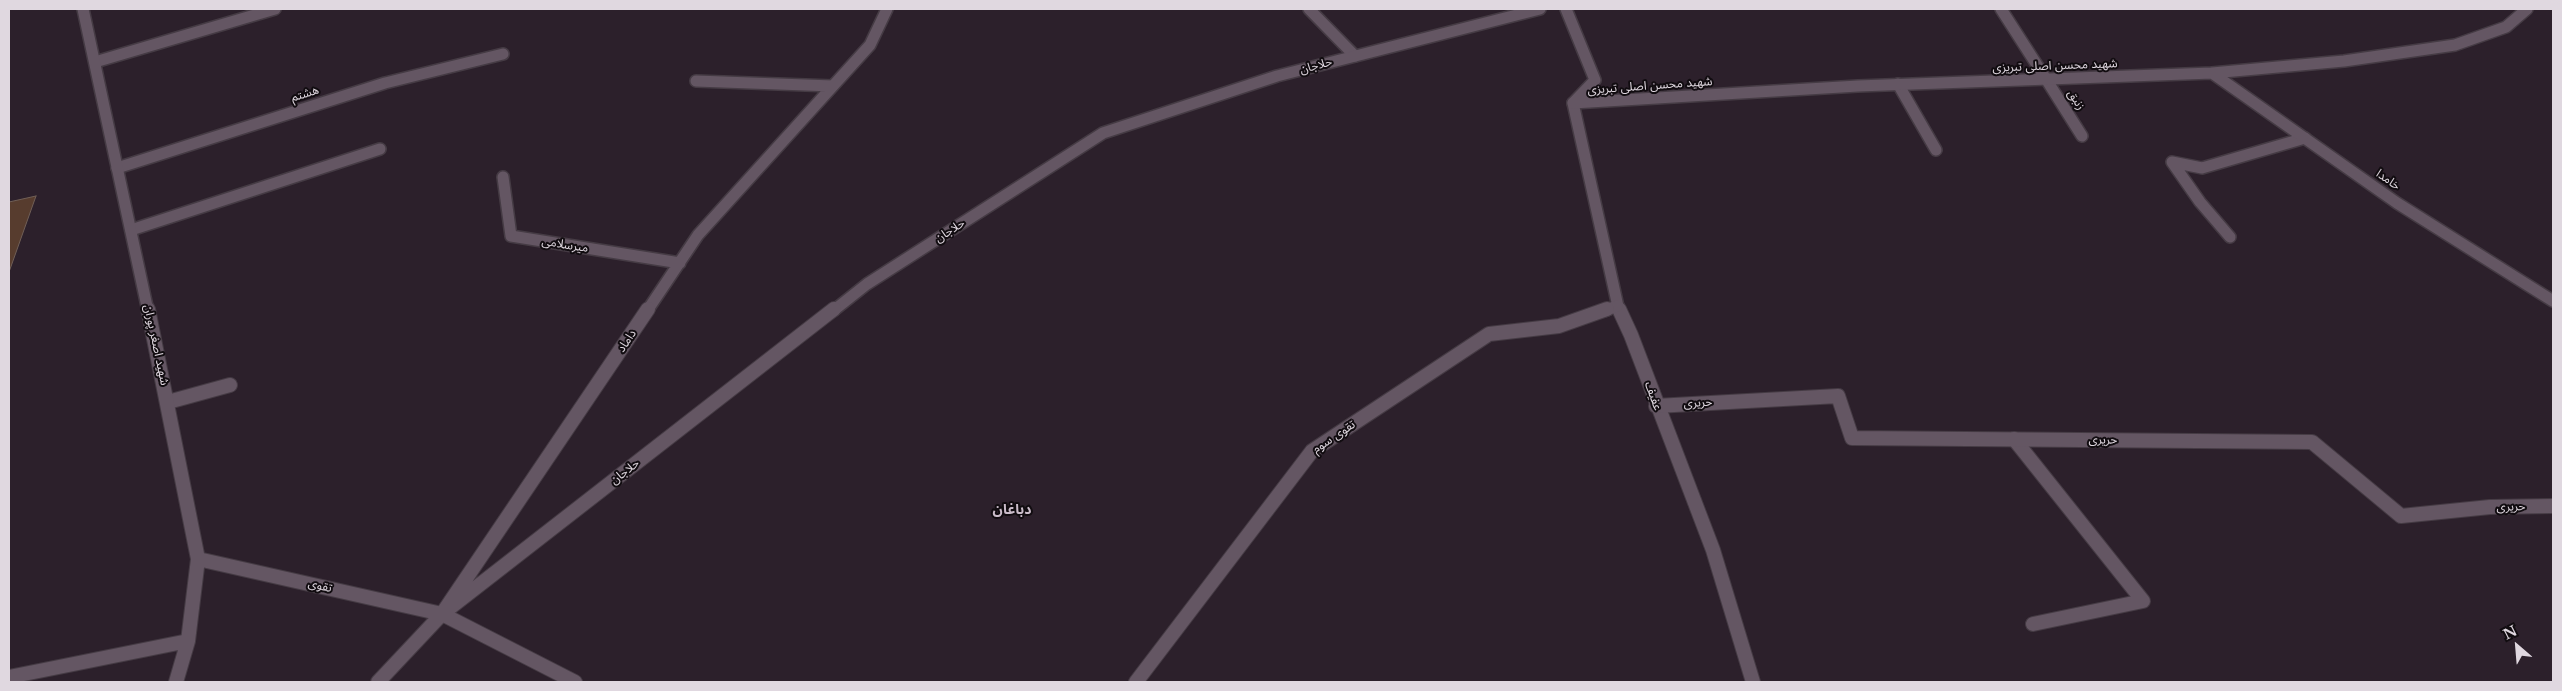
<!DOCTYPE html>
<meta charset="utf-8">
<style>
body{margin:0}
#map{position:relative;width:2562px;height:691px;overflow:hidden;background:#2c202b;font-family:"Libre Baskerville",serif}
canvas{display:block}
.frame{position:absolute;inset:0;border:10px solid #e0d8e0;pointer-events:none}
.north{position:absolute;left:2492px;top:621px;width:50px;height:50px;-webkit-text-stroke:4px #110c10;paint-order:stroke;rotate:333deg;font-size:14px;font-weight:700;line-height:20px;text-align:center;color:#e0d8e0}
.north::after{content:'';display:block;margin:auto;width:18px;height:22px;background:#e0d8e0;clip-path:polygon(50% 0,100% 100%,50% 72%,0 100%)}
</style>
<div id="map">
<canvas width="2562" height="691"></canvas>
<div class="frame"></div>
<div class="north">N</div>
</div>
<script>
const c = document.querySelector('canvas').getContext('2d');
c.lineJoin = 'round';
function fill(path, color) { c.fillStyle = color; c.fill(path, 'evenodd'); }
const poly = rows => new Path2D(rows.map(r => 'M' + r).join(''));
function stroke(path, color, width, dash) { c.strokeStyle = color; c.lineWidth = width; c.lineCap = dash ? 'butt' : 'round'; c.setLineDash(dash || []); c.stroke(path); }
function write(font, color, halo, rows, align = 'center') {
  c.font = font + ' "Libre Baskerville","Noto Sans Arabic",serif'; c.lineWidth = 4; c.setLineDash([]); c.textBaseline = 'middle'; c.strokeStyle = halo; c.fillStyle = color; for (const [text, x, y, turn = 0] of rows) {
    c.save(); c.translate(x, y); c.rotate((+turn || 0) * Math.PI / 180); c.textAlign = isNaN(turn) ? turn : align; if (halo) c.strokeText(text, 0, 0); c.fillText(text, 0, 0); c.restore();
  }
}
const building = poly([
 [36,196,9,272,9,202,36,196]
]);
fill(building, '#573c2e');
stroke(building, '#705f57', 1);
const serviceFar1 = poly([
 [1309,9,1355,56],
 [95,62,275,9],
 [2046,79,2082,136],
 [1898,84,1936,150],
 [1573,103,1619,311],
 [117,168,385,83,503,54],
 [131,230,380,149],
 [2230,237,2200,202,2172,162,2202,168,2305,138]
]);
const service = poly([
 [1619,309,1631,335,1713,550,1753,682],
 [168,402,230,385],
 [2014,439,2143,601,2033,624]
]);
const minorFar1 = poly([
 [83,9,148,311],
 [1566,9,1595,80,1573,103],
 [2001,9,2046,79],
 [2212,73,2397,203,2553,301],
 [696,81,833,86],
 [1573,103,1858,86,2212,73,2344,61,2455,45,2506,27,2527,9],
 [503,177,511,236,680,263],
 [647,311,698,235,870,45,887,9],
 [833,311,867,284,1103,133,1277,76,1540,9],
 [1604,311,1617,306]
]);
const minor = poly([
 [148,309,198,559,188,641,176,682],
 [1656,406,1838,396,1852,438,2312,442,2401,516,2490,507,2553,506],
 [198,559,442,614,575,682],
 [442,614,834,309],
 [9,677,188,641],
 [378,682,442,614,648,309],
 [1136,682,1312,451,1489,334,1559,326,1607,309]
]);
stroke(serviceFar1, '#453b44', 14);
stroke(service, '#453b44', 16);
stroke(minorFar1, '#453b44', 14);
stroke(minor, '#453b44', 16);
stroke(serviceFar1, '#645663', 11);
stroke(service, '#645663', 14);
stroke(minorFar1, '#645663', 11);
stroke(minor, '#645663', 14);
write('12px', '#e0d8e0', '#110c10', [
 ["حلاجان",1316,66,-15],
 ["شهید محسن اصلی تبریزی",2055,66,-2],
 ["شهید محسن اصلی تبریزی",1650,86,-4],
 ["هشتم",305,94,-18],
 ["زنبق",2076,100,58],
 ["خامدا",2388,180,35],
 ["حلاجان",950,231,-33],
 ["میرسلامی",565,245,9],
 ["داماد",627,341,-56],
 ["شهید اصغر پوران",156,345,78],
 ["عفیف",1653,396,70],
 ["حریری",1698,403,-3],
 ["تقوی سوم",1334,437,-34],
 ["حریری",2103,440,1],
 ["حلاجان",625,472,-38],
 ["حریری",2511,507,-1],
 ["تقوی",320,586,13]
]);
write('bold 14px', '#cbbcca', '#110c10', [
 ["دباغان",1012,510]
]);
</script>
